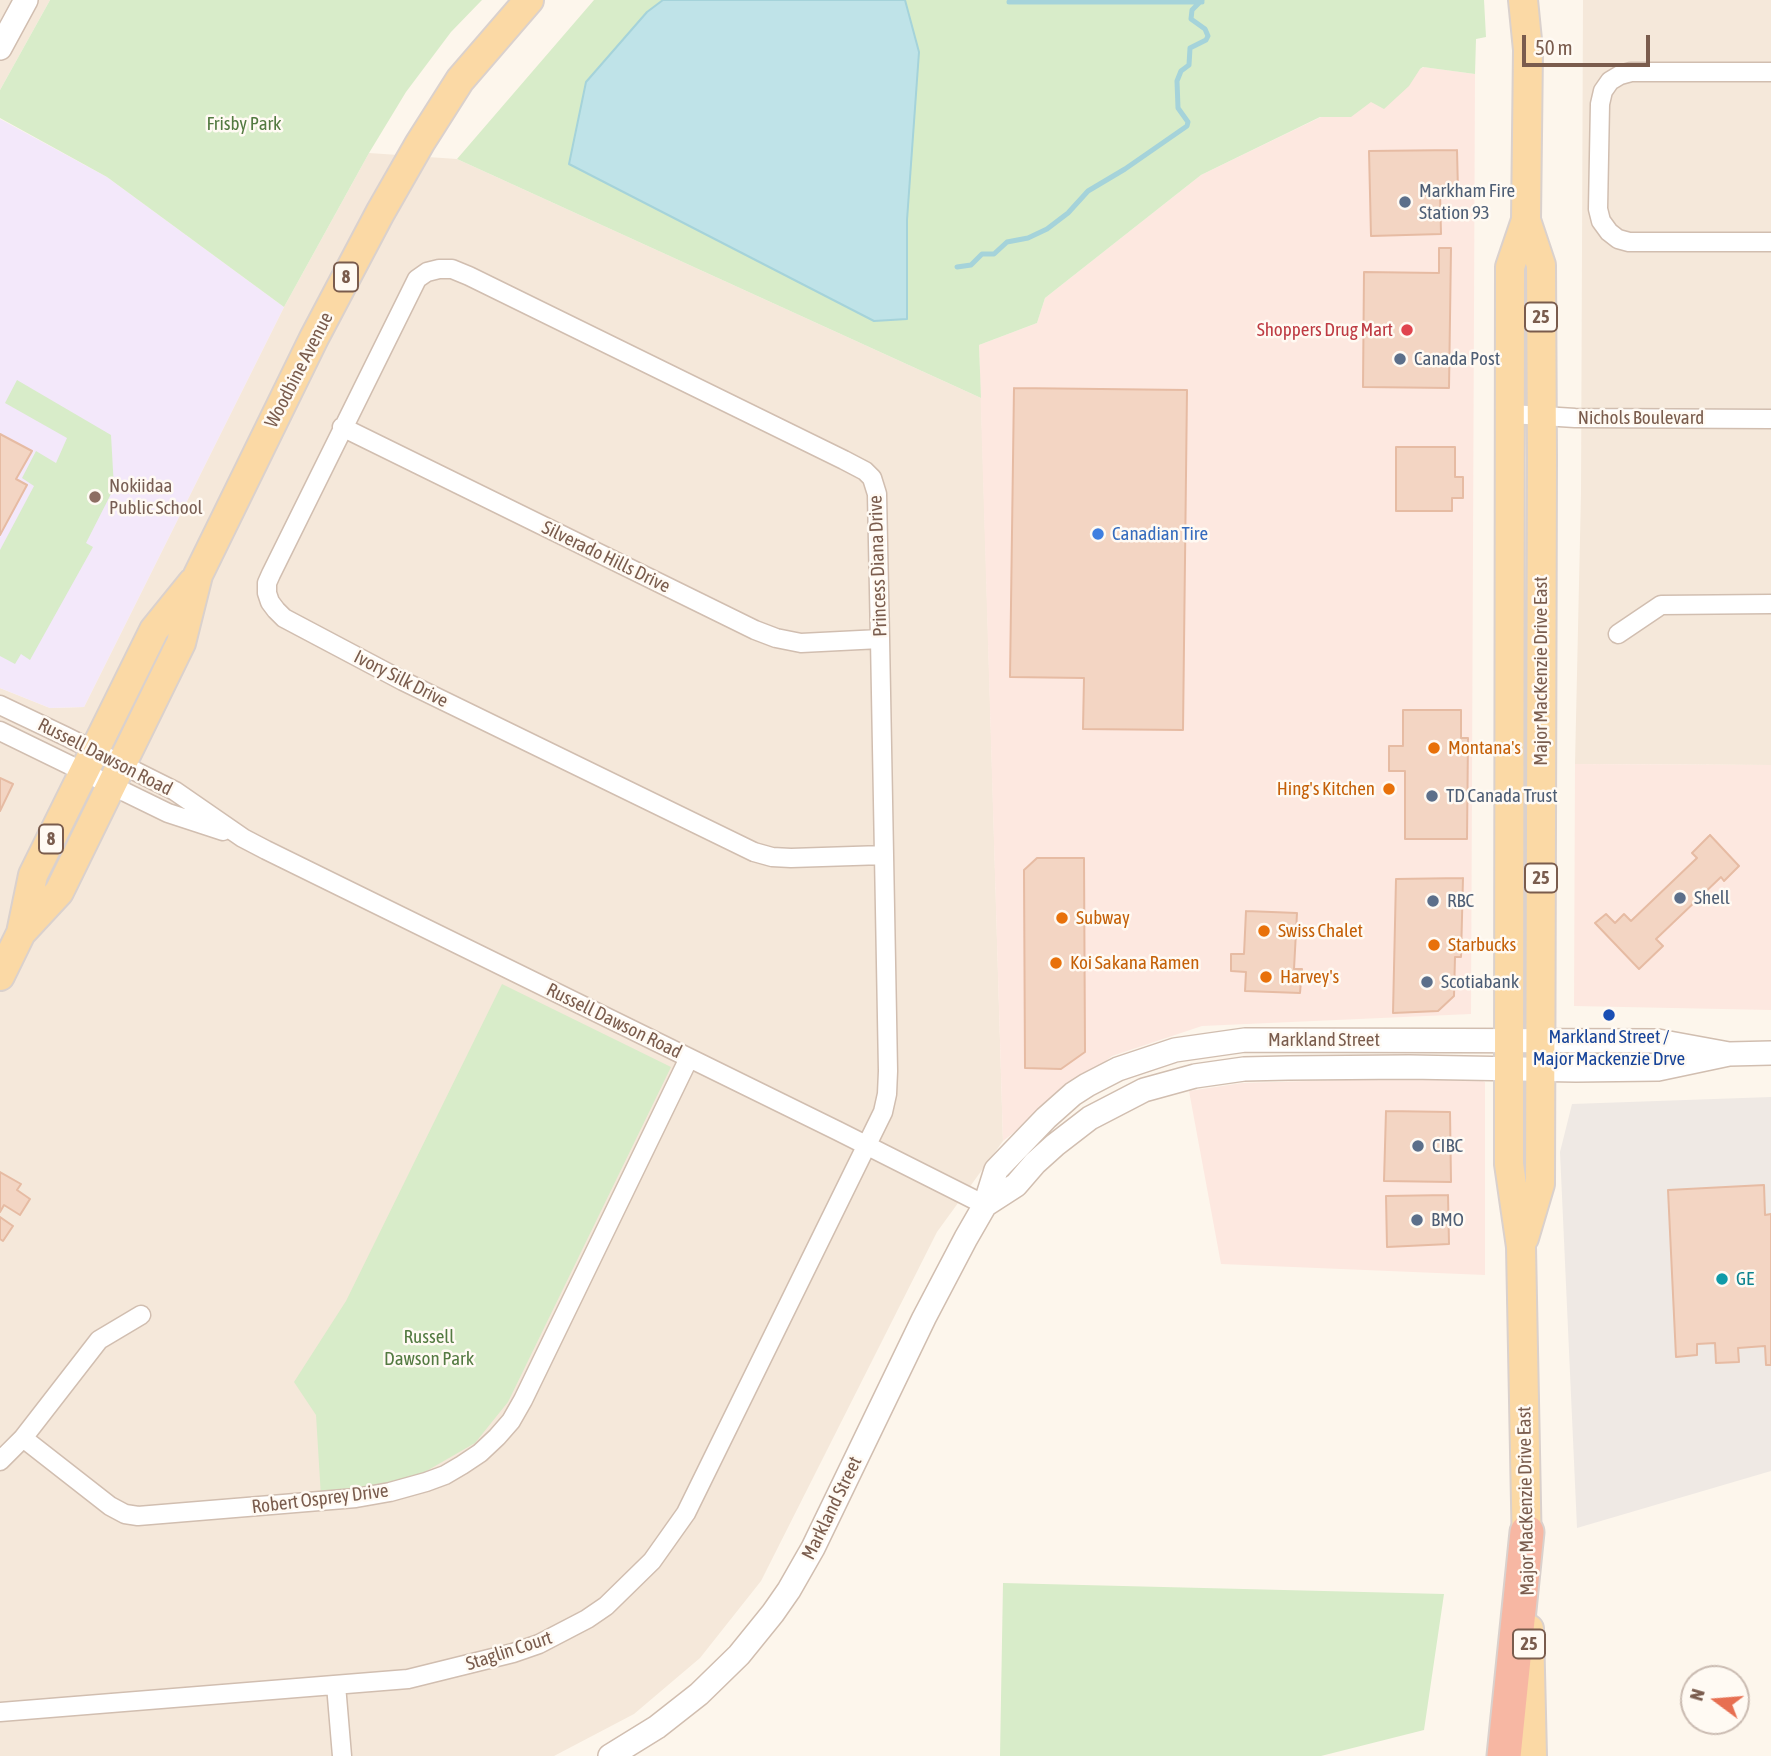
<!DOCTYPE html>
<style>
body{margin:0}
#map{position:relative;width:1771px;height:1756px;overflow:hidden;background:#fdf6ec;font-family:"Asap Condensed",sans-serif}
canvas{display:block}
.north{position:absolute;left:1680px;top:1665px;width:70px;height:70px;box-sizing:border-box;background:#fffaf3;border:2px solid #cabbb1;border-radius:50%;rotate:286deg;font-size:19px;font-weight:700;line-height:28px;text-align:center;color:#7a5c4d}
.north::after{content:'';display:block;margin:auto;width:24px;height:32px;background:#e76f51;clip-path:polygon(50% 0,100% 100%,50% 72%,0 100%)}
.scale{position:absolute;left:1522px;top:35px;width:128px;height:32px;box-sizing:border-box;border:4px solid #7a5c4d;border-top:0;padding-left:9px;font-size:21px;line-height:24px;white-space:nowrap;color:#7a5c4d;-webkit-text-stroke:5px #fffaf3;paint-order:stroke}
</style>
<div id="map">
<canvas width="1771" height="1756"></canvas>
<div class="north">N</div>
<div class="scale">50 m</div>
</div>
<script>
const c = document.querySelector('canvas').getContext('2d');
c.lineJoin = 'round';
function fill(path, color) { c.fillStyle = color; c.fill(path, 'evenodd'); }
const poly = rows => new Path2D(rows.map(r => 'M' + r).join(''));
function stroke(path, color, width, dash) { c.strokeStyle = color; c.lineWidth = width; c.lineCap = dash ? 'butt' : 'round'; c.setLineDash(dash || []); c.stroke(path); }
function write(font, color, halo, rows, align = 'center') {
  c.font = font + ' "Asap Condensed",sans-serif'; c.lineWidth = 5; c.setLineDash([]); c.textBaseline = 'middle'; c.strokeStyle = halo; c.fillStyle = color; for (const [text, x, y, turn = 0] of rows) {
    c.save(); c.translate(x, y); c.rotate((+turn || 0) * Math.PI / 180); c.textAlign = isNaN(turn) ? turn : align; if (halo) c.strokeText(text, 0, 0); c.fillText(text, 0, 0); c.restore();
  }
}
fill(poly([
 [0,0,50,0,0,90],
 [1583,0,1771,0,1771,765,1575,764,1581,493],
 [369,153,457,159,981,398,1003,1141,937,1232,761,1581,700,1658,634,1714,554,1756,0,1756,0,688,50,708,84,707,284,307]
]), '#f5e8da');
fill(poly([
 [1424,67,1475,74,1471,1014,1202,1026,1112,1056,1003,1141,979,345,1037,323,1045,298,1201,175],
 [1575,764,1771,765,1771,1010,1574,1006],
 [1473,1076,1485,1082,1485,1275,1221,1264,1189,1091,1242,1083]
]), '#fde8e0');
fill(poly([
 [1771,1097,1771,1471,1577,1528,1560,1152,1572,1104]
]), '#efe9e4');
fill(poly([
 [0,119,107,177,284,307,84,707,50,708,0,688]
]), '#f3e8fa');
fill(poly([
 [50,0,482,0,451,32,406,92,369,153,284,307,107,177,0,118,0,90],
 [594,0,1484,0,1486,37,1476,39,1475,74,1423,67,1420,69,1409,86,1384,109,1371,102,1351,117,1320,117,1201,175,1045,298,1037,323,979,345,981,398,457,159],
 [17,380,111,435,114,488,86,543,93,547,30,660,21,654,15,664,0,656,0,550,34,486,22,478,36,451,56,463,67,438,5,403],
 [502,984,671,1067,508,1402,475,1443,423,1473,362,1491,321,1497,316,1415,294,1382,346,1301],
 [1003,1583,1444,1594,1424,1730,1321,1756,1000,1756]
]), '#d8ecc9');
const water = poly([
 [663,0,905,0,919,52,907,220,907,319,874,321,569,164,586,82,647,12,663,0]
]);
fill(water, '#bfe3e8');
stroke(water, '#a5d3da', 2);
stroke(poly([
 [1009,2,1202,2],
 [957,267,971,265,982,254,994,254,1007,242,1028,238,1047,229,1068,213,1088,191,1125,169,1187,126,1188,122,1178,108,1177,81,1181,71,1189,65,1190,48,1206,40,1208,36,1205,29,1191,19,1192,10,1202,0]
]), '#a5d3da', 5);
const building = poly([
 [1457,150,1458,191,1440,191,1441,234,1371,236,1369,151,1457,150],
 [1439,248,1451,248,1449,388,1363,387,1364,272,1439,273,1439,248],
 [1014,388,1187,390,1183,730,1083,729,1084,678,1010,677,1014,388],
 [0,434,32,451,16,479,27,485,0,535,0,434],
 [1396,447,1455,447,1455,477,1463,477,1463,498,1452,498,1452,511,1396,511,1396,447],
 [1403,710,1461,710,1461,738,1468,738,1467,839,1405,839,1405,771,1389,771,1389,746,1403,746,1403,710],
 [0,778,13,784,0,811,0,778],
 [1710,835,1739,866,1724,881,1721,877,1656,939,1663,946,1639,969,1595,923,1606,914,1615,923,1624,914,1631,921,1697,858,1692,853,1710,835],
 [1037,858,1084,858,1085,1052,1061,1069,1025,1068,1024,870,1037,858],
 [1463,878,1461,957,1455,957,1454,996,1438,1011,1393,1013,1396,879,1463,878],
 [1246,911,1297,913,1294,969,1302,969,1300,993,1245,991,1246,972,1231,971,1231,954,1244,954,1246,911],
 [1386,1111,1450,1112,1451,1182,1384,1181,1386,1111],
 [0,1172,21,1184,17,1190,30,1199,20,1215,4,1205,0,1212,0,1172],
 [1764,1185,1765,1215,1771,1214,1771,1365,1766,1365,1765,1346,1738,1348,1739,1362,1716,1363,1715,1343,1697,1344,1697,1355,1676,1357,1668,1190,1764,1185],
 [1448,1195,1449,1244,1387,1247,1386,1196,1448,1195],
 [0,1217,13,1226,3,1241,0,1239,0,1217]
]);
fill(building, '#f3d5c3');
stroke(building, '#e6bba3', 2);
const minor = poly([
 [1771,72,1631,72,1620,75,1610,81,1603,91,1600,104,1598,209,1601,221,1609,232,1618,239,1629,242,1771,242],
 [1511,414,1575,418,1771,419],
 [342,427,755,630,776,638,801,643,880,639],
 [1618,634,1661,605,1771,604],
 [0,705,65,736,175,791,243,838,266,850,838,1131,985,1205],
 [0,731,168,813,223,831],
 [23,1438,110,1506,125,1514,138,1516,356,1498,390,1492,426,1482,445,1475,462,1465,480,1453,497,1437,511,1421,523,1400,689,1058],
 [0,1461,23,1438,99,1340,141,1315],
 [336,1685,342,1756],
 [0,1712,408,1679,513,1653,539,1644,587,1619,606,1606,652,1561,686,1513,883,1112,887,1094,888,1071,880,639,877,494,872,478,865,471,844,460,469,276,452,269,439,269,427,272,417,279,271,574,267,583,267,593,270,602,276,610,284,618,403,681,754,852,772,857,791,858,884,855]
]);
const tertiary = poly([
 [0,48,26,0],
 [985,1205,1016,1185,1035,1163,1055,1145,1090,1118,1144,1090,1195,1076,1244,1069,1288,1068,1409,1067,1576,1070,1658,1069,1729,1054,1771,1053],
 [610,1756,657,1727,699,1694,739,1655,773,1613,789,1590,813,1548,924,1318,966,1238,985,1205,996,1170,1046,1118,1073,1094,1087,1085,1118,1069,1175,1050,1245,1040,1658,1041,1729,1054]
]);
const primary = poly([
 [1523,0,1528,50,1526,220,1541,265,1542,458,1540,1184,1524,1238],
 [1526,220,1510,267,1509,1068,1509,1164,1521,1247,1527,1554],
 [21,933,59,892,181,643,198,575,314,338,380,213,420,143,460,80,529,0],
 [0,976,21,933,33,875,154,630,192,583],
 [1529,1629,1532,1756]
]);
const motorway = poly([
 [1504,1756,1527,1532]
]);
stroke(minor, '#d1beb0', 21);
stroke(tertiary, '#d1beb0', 26);
stroke(primary, '#dad1cd', 32);
stroke(motorway, '#dad1cd', 37);
stroke(minor, '#fff', 18);
stroke(tertiary, '#fff', 23);
stroke(primary, '#fbd9a5', 28);
stroke(motorway, '#f7b7a3', 33);
for (const [x, y, r, color] of [
 [1405,202,7,"#5c6f8a"],
 [1407,330,7,"#e0444e"],
 [1400,359,7,"#5c6f8a"],
 [95,497,7,"#8d6e63"],
 [1098,534,7,"#3f7fe0"],
 [1434,748,7,"#e8710a"],
 [1389,789,7,"#e8710a"],
 [1432,796,7,"#5c6f8a"],
 [1680,898,7,"#5c6f8a"],
 [1433,901,7,"#5c6f8a"],
 [1062,918,7,"#e8710a"],
 [1264,931,7,"#e8710a"],
 [1434,945,7,"#e8710a"],
 [1056,963,7,"#e8710a"],
 [1266,977,7,"#e8710a"],
 [1427,982,7,"#5c6f8a"],
 [1609,1015,7,"#1a4fb4"],
 [1418,1146,7,"#5c6f8a"],
 [1417,1220,7,"#5c6f8a"],
 [1722,1279,7,"#0f9aa8"]
]) { const dot = new Path2D(); dot.arc(x, y, r, 0, 2 * Math.PI); c.fillStyle = color; c.fill(dot); stroke(dot, '#fffaf3', 2.5); }
for (const [x, y, w] of [
 [346,277,24],
 [1541,317,32],
 [51,839,24],
 [1541,878,32],
 [1529,1644,32]
]) { const box = new Path2D(); box.roundRect(x - w / 2, y - 14.5, w, 29, 5); c.fillStyle = '#fffaf3'; c.fill(box); stroke(box, '#7a5c4d', 2); }
write('bold 18px', '#7a5c4d', null, [
 ["8",346,277],
 ["25",1541,317],
 ["8",51,839],
 ["25",1541,878],
 ["25",1529,1644]
]);
write('19px', '#537a41', '#fffaf3', [
 ["Frisby Park",244,124],
 ["Russell",429,1337],
 ["Dawson Park",429,1359]
]);
write('19px', '#4e5e75', '#fffaf3', [
 ["Markham Fire",1419,191],
 ["Station 93",1419,213],
 ["Canada Post",1414,359],
 ["TD Canada Trust",1446,796],
 ["Shell",1694,898],
 ["RBC",1447,901],
 ["Scotiabank",1441,982],
 ["CIBC",1432,1146],
 ["BMO",1431,1220]
], 'left');
write('19px', '#be3a42', '#fffaf3', [
 ["Shoppers Drug Mart",1393,330]
], 'right');
write('19px', '#7a5c4d', '#fffaf3', [
 ["Woodbine Avenue",299,370,-63],
 ["Nichols Boulevard",1641,418],
 ["Silverado Hills Drive",606,557,26],
 ["Princess Diana Drive",878,566,-92],
 ["Major MacKenzie Drive East",1541,671,-90],
 ["Ivory Silk Drive",401,679,27],
 ["Russell Dawson Road",105,757,27],
 ["Russell Dawson Road",614,1021,26],
 ["Markland Street",1324,1040],
 ["Robert Osprey Drive",320,1499,-7],
 ["Major MacKenzie Drive East",1526,1501,-91],
 ["Markland Street",832,1508,-64],
 ["Staglin Court",509,1651,-18]
]);
write('19px', '#785e54', '#fffaf3', [
 ["Nokiidaa",109,486],
 ["Public School",109,508]
], 'left');
write('19px', '#366cbe', '#fffaf3', [
 ["Canadian Tire",1112,534]
], 'left');
write('19px', '#c56008', '#fffaf3', [
 ["Montana's",1448,748],
 ["Hing's Kitchen",1375,789,"right"],
 ["Subway",1076,918],
 ["Swiss Chalet",1278,931],
 ["Starbucks",1448,945],
 ["Koi Sakana Ramen",1070,963],
 ["Harvey's",1280,977]
], 'left');
write('19px', '#164399', '#fffaf3', [
 ["Markland Street /",1609,1037],
 ["Major Mackenzie Drve",1609,1059]
]);
write('19px', '#0d838f', '#fffaf3', [
 ["GE",1736,1279]
], 'left');
</script>
